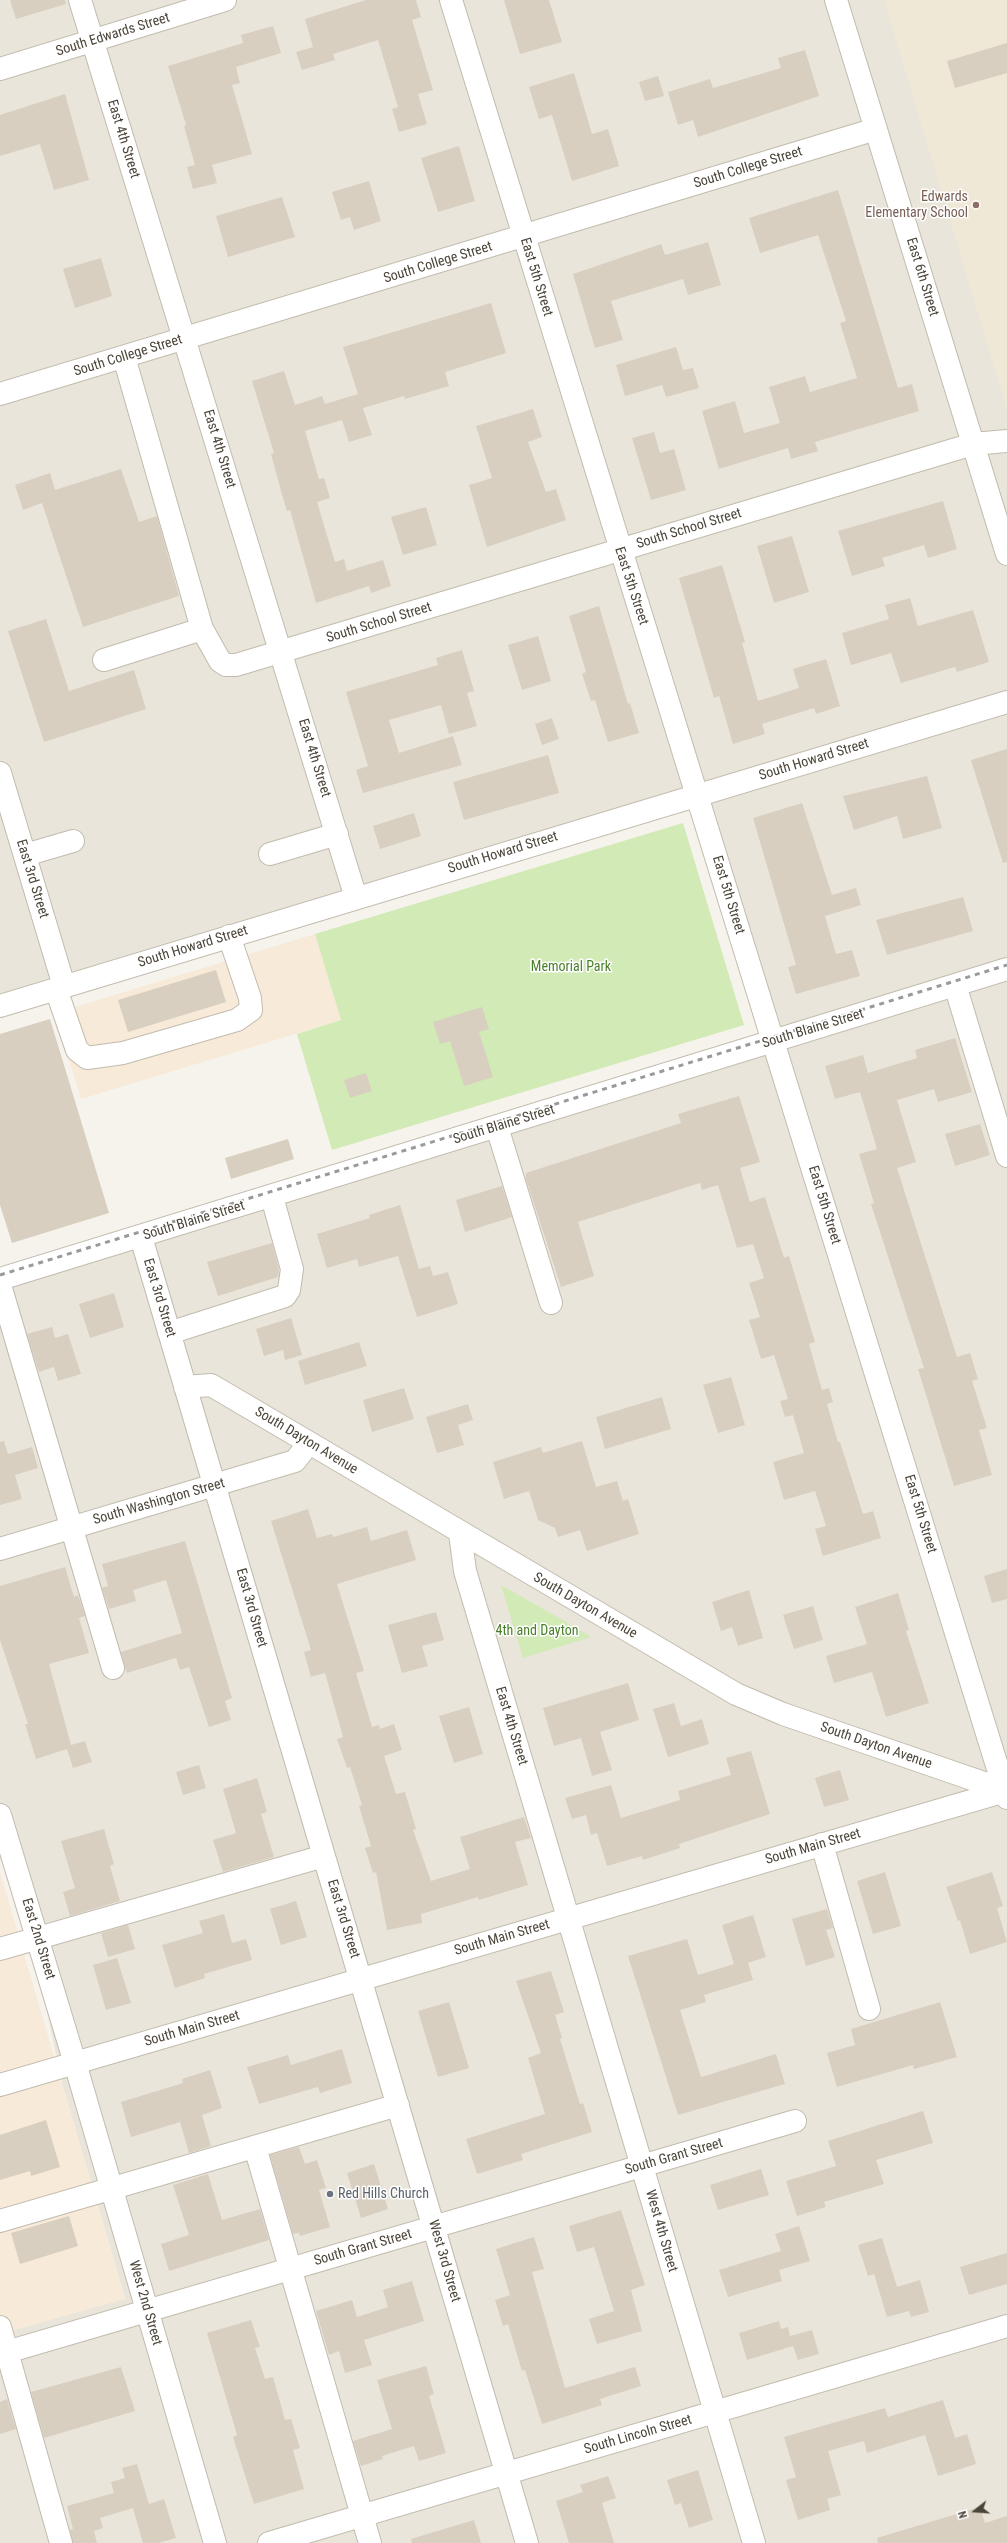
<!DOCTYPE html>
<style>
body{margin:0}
#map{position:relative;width:1007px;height:2543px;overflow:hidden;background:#f6f3ec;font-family:"Roboto Condensed",sans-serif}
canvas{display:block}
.north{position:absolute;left:955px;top:2491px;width:40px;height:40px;-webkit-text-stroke:3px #fff;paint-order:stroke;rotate:253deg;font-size:11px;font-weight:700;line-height:16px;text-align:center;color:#4b4439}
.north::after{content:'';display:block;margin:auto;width:14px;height:18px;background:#4b4439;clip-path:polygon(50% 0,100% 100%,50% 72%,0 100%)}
</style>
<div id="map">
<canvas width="1007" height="2543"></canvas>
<div class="north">N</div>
</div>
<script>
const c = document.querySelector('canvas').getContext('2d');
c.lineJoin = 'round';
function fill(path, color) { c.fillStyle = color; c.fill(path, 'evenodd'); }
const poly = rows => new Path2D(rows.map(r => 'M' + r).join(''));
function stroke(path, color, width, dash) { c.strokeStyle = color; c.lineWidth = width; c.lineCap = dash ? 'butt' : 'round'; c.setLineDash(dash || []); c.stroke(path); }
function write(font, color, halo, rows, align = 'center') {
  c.font = font + ' "Roboto Condensed",sans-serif'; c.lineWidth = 3; c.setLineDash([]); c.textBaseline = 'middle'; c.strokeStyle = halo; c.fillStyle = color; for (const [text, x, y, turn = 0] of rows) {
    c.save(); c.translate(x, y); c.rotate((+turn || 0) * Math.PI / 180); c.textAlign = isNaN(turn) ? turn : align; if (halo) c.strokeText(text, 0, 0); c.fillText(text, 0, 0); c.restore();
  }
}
fill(poly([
 [0,0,1007,0,1007,2543,0,2543,0,2334,125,2298,63,2087,18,1876,0,1815,0,1278,773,1041,697,795,0,1005]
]), '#eae5da');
fill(poly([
 [315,934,341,1020,81,1099,55,1013],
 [0,1872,125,2299,0,2334]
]), '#f7ead8');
fill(poly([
 [884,0,1007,0,1007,410]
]), '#efe8d6');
fill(poly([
 [683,823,744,1025,332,1150,297,1034,341,1020,315,934],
 [501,1585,568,1623,591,1637,523,1658]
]), '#d2eab5');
fill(poly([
 [10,0,65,0,66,4,16,19],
 [366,0,416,0,421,17,412,20,433,90,418,94,427,124,399,132,392,109,398,107,378,40,333,54,335,60,302,70,296,52,313,47,305,19],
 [504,0,549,0,562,42,520,54],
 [273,26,281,53,236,67,240,83,232,85,252,154,212,165,217,183,193,189,187,167,195,165,184,126,186,125,168,66,243,43,241,35],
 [1007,43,1007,73,955,88,947,61],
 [805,50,819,96,698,137,693,120,678,125,668,92,710,79,713,88,781,68,778,58],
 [574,73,592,134,608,129,619,166,572,181,552,115,539,119,529,87],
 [658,76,664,96,645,101,639,82],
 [65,94,89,180,54,190,40,144,0,156,0,115],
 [459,146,475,201,438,212,421,158],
 [369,181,381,221,354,230,350,217,341,220,332,192],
 [838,190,898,388,912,384,919,411,815,442,818,451,791,459,788,448,719,469,702,411,735,401,744,433,780,423,769,387,805,376,810,392,857,378,840,323,846,321,818,235,760,253,749,218],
 [282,197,295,237,228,257,216,216],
 [708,242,721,285,688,295,683,279,611,301,623,340,595,348,573,274,661,244,665,255],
 [101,258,112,296,75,308,63,269],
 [491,303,506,353,445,372,449,386,405,399,404,396,363,408,372,435,349,442,342,420,305,431,319,479,324,478,330,498,317,502,335,562,344,559,347,571,383,560,391,586,371,593,369,586,316,603,290,510,287,511,281,491,271,454,274,453,252,381,284,371,295,405,322,396,325,404,358,394,343,347],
 [676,347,683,370,693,368,699,388,666,397,662,385,625,396,616,365],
 [533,409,542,437,528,442,546,492,556,489,566,520,487,547,469,485,492,478,476,426],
 [654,432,660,453,674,449,686,490,651,500,632,438],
 [121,469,139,522,157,516,179,596,83,627,42,503,23,510,15,485,50,473,55,490],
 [943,501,957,549,928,558,924,545,882,558,885,566,852,576,838,531],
 [426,507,437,545,403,555,391,517],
 [792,536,809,592,774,603,757,546],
 [722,565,745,642,742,643,758,701,799,688,793,669,826,659,840,706,816,714,814,708,762,724,765,734,733,744,719,696,714,698,679,578],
 [910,598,918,626,973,610,989,662,957,672,955,667,901,683,891,653,851,665,842,633,889,619,885,605],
 [599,606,628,704,630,703,639,733,608,742,595,700,591,701,582,674,586,672,569,616],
 [46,619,69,691,134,670,146,709,44,742,8,631],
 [538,636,551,681,522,690,508,645],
 [462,650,474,691,467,693,477,726,449,734,441,705,389,720,399,753,453,736,462,765,363,793,356,770,368,766,346,692,438,665,436,658],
 [552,718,559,739,542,745,535,724],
 [1007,749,1007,862,1003,863,971,760],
 [548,755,559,793,464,820,453,782],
 [927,776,942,828,903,839,897,816,854,830,843,796],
 [802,803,832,895,856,888,861,905,825,916,836,954,852,950,860,976,796,994,788,967,796,965,753,818],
 [414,813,421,836,380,849,373,826],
 [963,897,973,931,887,955,876,920],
 [216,970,226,1002,128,1032,118,1000],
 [482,1007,489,1029,479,1032,493,1077,464,1086,450,1041,440,1044,433,1022],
 [50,1019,109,1213,12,1243,0,1205,0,1034],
 [955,1038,972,1092,938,1102,934,1089,897,1100,916,1162,897,1168,957,1357,970,1353,978,1379,972,1381,987,1428,979,1430,992,1475,954,1486,918,1369,924,1368,871,1204,874,1203,859,1154,877,1149,860,1092,835,1099,825,1066,863,1055,868,1073,917,1058,915,1050],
 [366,1073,372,1091,350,1098,344,1080],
 [739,1096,760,1162,740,1168,750,1202,765,1197,784,1258,789,1256,815,1342,809,1344,822,1390,829,1388,833,1402,827,1404,838,1442,840,1442,863,1514,873,1511,881,1538,823,1556,815,1529,826,1526,815,1491,784,1500,773,1462,804,1453,793,1415,785,1417,780,1401,788,1399,774,1355,761,1359,749,1320,760,1317,749,1283,764,1278,753,1244,737,1248,718,1185,702,1190,700,1183,578,1222,594,1276,561,1287,526,1179,526,1173,681,1123,678,1114],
 [980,1124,990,1155,955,1166,945,1134],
 [288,1139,294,1159,231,1179,225,1158],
 [502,1186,512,1217,465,1232,456,1200],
 [400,1205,419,1269,430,1266,433,1276,448,1272,458,1304,417,1317,398,1256,359,1267,357,1259,327,1268,317,1234,370,1218,369,1215],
 [272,1243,279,1270,278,1277,218,1296,207,1262],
 [114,1293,124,1327,90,1338,79,1304],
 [291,1318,302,1355,285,1360,283,1350,264,1356,256,1329],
 [52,1327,55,1338,68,1334,81,1374,58,1381,54,1367,39,1372,27,1334],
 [359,1342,367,1366,305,1385,298,1361],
 [731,1377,745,1425,718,1433,703,1385],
 [404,1388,414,1419,372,1432,363,1400],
 [662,1397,671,1429,605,1449,596,1417],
 [468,1404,473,1420,458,1425,464,1445,437,1453,426,1417],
 [4,1441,8,1454,32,1447,38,1468,15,1475,22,1499,0,1505,0,1442],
 [582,1441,596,1487,617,1481,623,1501,628,1499,639,1534,587,1551,580,1530,558,1537,555,1528,538,1520,529,1491,504,1499,493,1462,541,1447,543,1453],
 [308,1509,317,1538,332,1534,333,1537,367,1527,371,1541,407,1530,416,1560,337,1584,364,1671,356,1673,372,1727,379,1725,380,1729,394,1724,402,1750,384,1756,396,1794,405,1792,416,1829,413,1830,431,1881,470,1869,460,1837,524,1817,531,1838,515,1842,528,1885,479,1900,478,1897,421,1914,422,1923,387,1930,376,1872,373,1873,365,1848,371,1846,359,1806,362,1805,350,1767,347,1768,337,1739,343,1737,325,1673,311,1677,304,1652,311,1650,271,1521],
 [185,1541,232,1698,225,1701,231,1720,209,1727,189,1667,180,1670,176,1658,127,1673,125,1667,121,1652,182,1633,166,1580,133,1590,136,1601,109,1609,102,1588,108,1586,102,1564],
 [65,1567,74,1597,78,1595,85,1616,79,1618,89,1653,49,1664,71,1745,85,1741,92,1762,73,1768,67,1749,36,1759,25,1724,28,1724,0,1640,0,1586],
 [1007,1569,1007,1599,992,1603,984,1576],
 [749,1590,763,1638,738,1646,732,1627,721,1631,712,1602],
 [898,1593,909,1630,906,1631,929,1703,886,1717,872,1672,834,1683,826,1656,867,1644,855,1607],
 [813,1606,823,1640,794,1649,783,1615],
 [436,1612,444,1640,422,1646,428,1666,402,1673,388,1625],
 [628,1683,639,1720,600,1732,612,1770,592,1776,581,1738,554,1746,543,1708],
 [674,1703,681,1726,702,1719,709,1744,668,1757,653,1709],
 [469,1707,483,1754,454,1763,439,1716],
 [751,1751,770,1814,679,1844,680,1848,643,1860,642,1856,607,1866,597,1833,591,1835,586,1815,572,1819,565,1798,611,1785,621,1818,680,1800,678,1791,731,1775,726,1758],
 [199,1765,206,1788,183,1795,176,1772],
 [840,1770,849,1800,824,1807,815,1778],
 [257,1778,267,1812,261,1814,274,1857,223,1872,213,1840,236,1833,223,1789],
 [104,1829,114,1864,110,1866,120,1901,70,1916,63,1892,75,1888,61,1841],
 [885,1872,901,1926,873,1934,857,1881],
 [992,1872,1003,1906,997,1908,1007,1942,970,1954,960,1920,958,1921,946,1887],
 [296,1901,307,1937,281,1945,270,1909],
 [827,1909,833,1928,826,1930,835,1957,806,1966,792,1919],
 [224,1914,232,1943,246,1939,252,1960,204,1974,205,1978,175,1988,162,1945,203,1933,199,1921],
 [753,1915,766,1957,748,1963,753,1980,704,1995,706,2002,680,2010,701,2077,776,2054,785,2084,678,2115,628,1956,687,1939,698,1975,734,1964,722,1925],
 [128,1925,135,1949,108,1957,101,1933],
 [117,1958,131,2003,106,2010,93,1965],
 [551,1971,564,2012,555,2015,562,2038,560,2039,580,2104,583,2103,592,2132,521,2154,523,2160,477,2174,466,2139,545,2114,528,2058,541,2053,516,1981],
 [449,2002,469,2068,438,2077,418,2011],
 [940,2002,957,2057,914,2069,913,2065,837,2087,827,2053,855,2045,851,2029],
 [342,2049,352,2083,320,2093,318,2087,259,2104,247,2067,288,2055,291,2065],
 [210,2070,222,2108,202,2115,211,2146,189,2153,180,2122,131,2137,121,2102,183,2083,182,2079],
 [923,2111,933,2143,876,2160,884,2184,824,2202,826,2207,797,2216,786,2181,836,2166,828,2141],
 [46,2120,60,2167,31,2176,30,2171,0,2180,0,2135],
 [299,2147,305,2164,317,2160,326,2188,319,2190,330,2227,300,2236,299,2233,293,2234,270,2155],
 [374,2164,388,2209,361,2218,347,2173],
 [761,2169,769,2195,718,2210,710,2185],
 [208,2174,222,2220,260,2209,269,2240,169,2271,161,2244,189,2235,173,2185],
 [621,2210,645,2285,631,2290,642,2331,597,2344,589,2319,614,2311,594,2247,577,2252,569,2226],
 [69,2216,78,2246,20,2264,11,2233],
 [799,2226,810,2261,779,2270,782,2281,728,2297,719,2270,781,2251,775,2234],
 [534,2237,544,2269,532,2272,565,2388,635,2367,641,2386,600,2399,602,2405,542,2424,525,2370,522,2371,508,2324,503,2326,495,2300,510,2295,496,2249],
 [882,2238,897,2287,920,2280,929,2312,911,2317,909,2311,887,2317,874,2274,868,2276,858,2245],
 [1007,2253,1007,2284,969,2295,960,2267],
 [412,2281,424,2321,364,2340,372,2365,345,2373,339,2351,329,2355,316,2311,352,2300,357,2317,388,2307,383,2290],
 [251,2320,260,2347,255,2348,265,2379,273,2377,285,2420,291,2419,300,2448,293,2450,304,2489,254,2504,233,2437,237,2435,207,2333],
 [779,2321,781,2329,788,2327,790,2336,812,2330,819,2354,798,2360,793,2346,747,2360,739,2333],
 [426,2366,434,2394,429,2396,446,2453,419,2461,414,2446,382,2456,383,2459,361,2466,353,2441,392,2429,377,2380],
 [121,2367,135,2411,44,2438,31,2392],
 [7,2399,16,2429,0,2434,0,2402],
 [943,2400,955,2438,967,2434,976,2464,938,2476,925,2435,867,2453,864,2441,828,2451,841,2495,827,2499,830,2510,798,2520,786,2480,796,2477,784,2437,885,2408,888,2417],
 [137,2464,149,2504,164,2499,176,2538,158,2543,143,2543,133,2508,100,2518,103,2528,94,2531,97,2543,73,2543,70,2530,73,2529,67,2506,114,2493,111,2482,125,2478,122,2468],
 [698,2470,713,2520,689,2528,681,2503,675,2505,667,2480],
 [608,2476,616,2498,602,2503,614,2543,569,2543,556,2501,583,2492,580,2485],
 [980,2507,985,2523,1007,2516,1007,2543,878,2543,877,2538],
 [474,2520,481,2543,412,2543,411,2539]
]), '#d8cfc1');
const minor = poly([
 [80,0,356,898],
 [451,0,1007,1798],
 [836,0,1007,554],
 [0,69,225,0],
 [0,394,876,129],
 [202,629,220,661,226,665,236,665,973,444,1007,441],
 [104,660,202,629,124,357],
 [0,773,64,986],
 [270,854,337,834],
 [25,855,73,841],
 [955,985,1007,1156],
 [56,989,77,1050,87,1058,123,1053,237,1020,251,1010,250,998,229,936],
 [0,1006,1007,702],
 [497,1127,551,1303],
 [141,1237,527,2543],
 [0,1279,1007,969],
 [0,1285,113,1668],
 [169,1333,285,1296,289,1290,292,1269,272,1197],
 [185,1387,211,1385,736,1694,783,1714,1007,1791],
 [460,1533,465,1571,754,2543],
 [0,1549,295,1461,309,1443],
 [0,1815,75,2063,215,2543],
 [822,1844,869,2009],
 [0,1949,324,1856],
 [0,2085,1005,1791],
 [255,2147,370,2543],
 [0,2221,398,2105],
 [0,2327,61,2543],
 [0,2354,795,2121],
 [269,2543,1007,2326]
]);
stroke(minor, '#c2bbae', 24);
stroke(minor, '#fff', 22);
stroke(poly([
 [0,1275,1007,965]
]), '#9a9a9a', 3, [5, 5]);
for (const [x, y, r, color] of [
 [976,205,4,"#8d6e63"],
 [330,2194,4,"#6b7280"]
]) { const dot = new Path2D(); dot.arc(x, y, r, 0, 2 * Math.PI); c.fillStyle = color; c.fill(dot); stroke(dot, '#fff', 1.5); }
write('14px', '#4b4439', '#fff', [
 ["South Edwards Street",113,35,-17],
 ["East 4th Street",123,139,73],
 ["South College Street",748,168,-17],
 ["South College Street",438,263,-17],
 ["East 5th Street",536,277,73],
 ["East 6th Street",922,277,73],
 ["South College Street",128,356,-17],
 ["East 4th Street",219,449,73],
 ["South School Street",689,529,-17],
 ["East 5th Street",631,586,72],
 ["South School Street",379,623,-17],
 ["East 4th Street",314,758,73],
 ["South Howard Street",814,760,-17],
 ["South Howard Street",503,853,-17],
 ["East 3rd Street",32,879,73],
 ["East 5th Street",728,895,73],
 ["South Howard Street",193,947,-17],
 ["South Blaine Street",813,1029,-17],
 ["South Blaine Street",504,1125,-17],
 ["East 5th Street",824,1205,73],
 ["South Blaine Street",194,1221,-17],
 ["East 3rd Street",159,1298,73],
 ["South Dayton Avenue",306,1441,31],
 ["South Washington Street",159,1502,-16],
 ["East 5th Street",920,1514,73],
 ["South Dayton Avenue",585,1606,30],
 ["East 3rd Street",251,1608,74],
 ["East 4th Street",511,1726,73],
 ["South Dayton Avenue",876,1746,19],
 ["South Main Street",813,1847,-16],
 ["East 3rd Street",343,1919,73],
 ["South Main Street",502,1938,-16],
 ["East 2nd Street",38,1939,73],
 ["South Main Street",192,2029,-16],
 ["South Grant Street",674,2157,-16],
 ["West 4th Street",661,2231,74],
 ["South Grant Street",363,2248,-16],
 ["West 3rd Street",444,2261,74],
 ["West 2nd Street",145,2303,74],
 ["South Lincoln Street",638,2435,-16]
]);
write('14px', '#785e54', '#fff', [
 ["Edwards",968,197],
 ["Elementary School",968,213]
], 'right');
write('14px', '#4a7f2a', '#fff', [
 ["Memorial Park",571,967],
 ["4th and Dayton",537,1631]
]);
write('14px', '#5b616d', '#fff', [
 ["Red Hills Church",338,2194]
], 'left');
</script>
